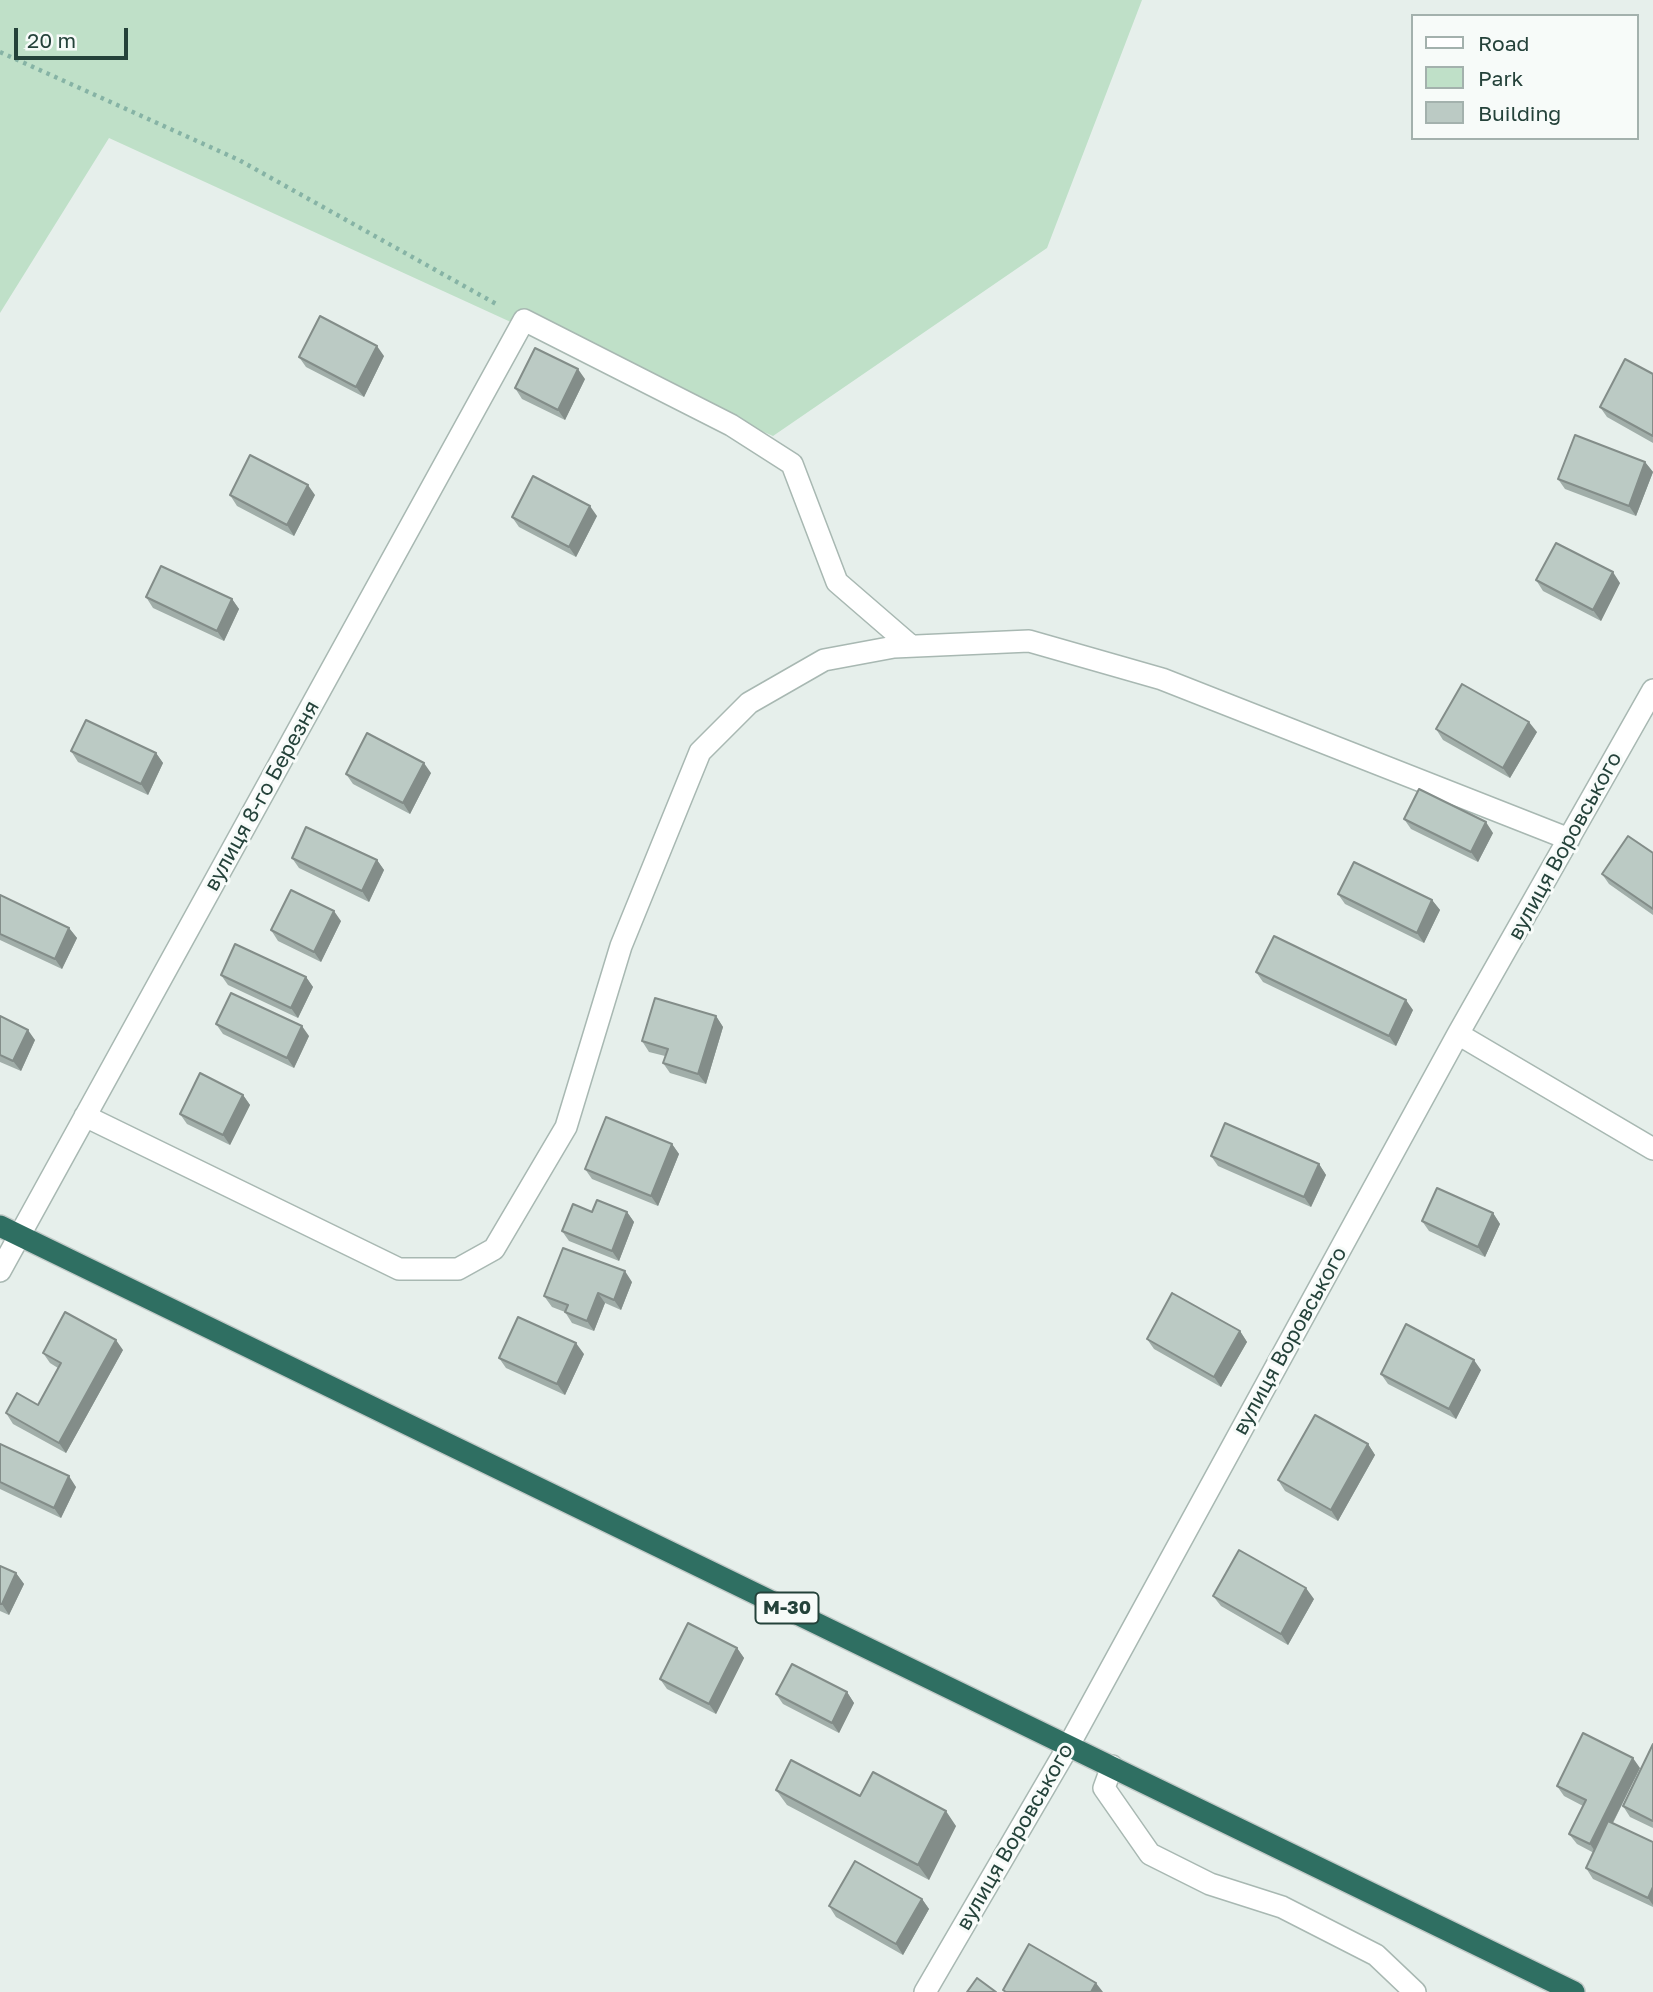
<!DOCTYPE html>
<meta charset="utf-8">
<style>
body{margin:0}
#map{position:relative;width:1653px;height:1992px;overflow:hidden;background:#e6efeb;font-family:"Golos Text",sans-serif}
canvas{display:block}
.legend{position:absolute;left:1411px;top:14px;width:228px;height:126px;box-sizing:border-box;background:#f7fbf9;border:2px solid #a3b1ad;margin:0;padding:9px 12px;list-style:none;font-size:21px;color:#24423a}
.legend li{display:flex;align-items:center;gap:14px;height:35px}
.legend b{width:35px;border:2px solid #a3b1ad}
.scale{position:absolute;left:14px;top:28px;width:114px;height:32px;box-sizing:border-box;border:4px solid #24423a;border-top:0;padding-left:9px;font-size:21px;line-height:24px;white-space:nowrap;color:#24423a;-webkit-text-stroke:5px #f7fbf9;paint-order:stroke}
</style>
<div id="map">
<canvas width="1653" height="1992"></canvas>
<ul class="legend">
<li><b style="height:9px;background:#fff"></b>Road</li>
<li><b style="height:19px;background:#bfe0c8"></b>Park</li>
<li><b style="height:19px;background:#bbcac4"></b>Building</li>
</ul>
<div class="scale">20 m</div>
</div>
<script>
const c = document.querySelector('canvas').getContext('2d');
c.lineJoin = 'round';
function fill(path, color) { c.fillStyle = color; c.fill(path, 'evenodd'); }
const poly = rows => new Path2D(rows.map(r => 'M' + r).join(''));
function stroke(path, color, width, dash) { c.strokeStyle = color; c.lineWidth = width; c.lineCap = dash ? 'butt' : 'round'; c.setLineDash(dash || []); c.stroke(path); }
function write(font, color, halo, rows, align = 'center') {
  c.font = font + ' "Golos Text",sans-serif'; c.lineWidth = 6; c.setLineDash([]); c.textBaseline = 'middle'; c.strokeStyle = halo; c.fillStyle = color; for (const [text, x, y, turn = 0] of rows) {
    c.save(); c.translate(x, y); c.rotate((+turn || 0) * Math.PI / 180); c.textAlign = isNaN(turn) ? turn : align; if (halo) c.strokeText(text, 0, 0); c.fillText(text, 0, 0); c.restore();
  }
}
fill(poly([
 [0,0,1142,0,1047,248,773,436,526,329,109,138,0,313]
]), '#bfe0c8');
const street = poly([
 [1458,1034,1653,1149],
 [85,1116,399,1269,458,1269,494,1249,566,1127,621,946,700,752,749,703,824,660,894,647,1029,641,1162,679,1569,839],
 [0,1271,524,320,731,425,792,464,837,582,911,646],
 [1112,1766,1104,1788,1150,1854,1210,1884,1282,1907,1376,1955,1415,1992],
 [925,1992,1069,1745,1458,1034,1653,690]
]);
const highway = poly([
 [0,1226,1574,1992]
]);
stroke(street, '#a8b8b2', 24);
stroke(highway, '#c2cac8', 24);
stroke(poly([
 [0,52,239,160,498,305]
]), '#86b3a5', 4.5, [3.5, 5]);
stroke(street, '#fff', 21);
stroke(highway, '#2f6f62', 21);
fill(poly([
 [384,356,364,397,306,367,299,357],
 [1653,374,1653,443,1607,417,1600,407],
 [585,379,565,420,522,399,515,388],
 [1645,462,1653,472,1636,516,1565,489,1558,479],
 [230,495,315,495,294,536,237,506],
 [597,516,576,557,519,527,512,517],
 [1536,580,1620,583,1601,621,1543,591],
 [146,597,232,599,239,609,224,641,153,608],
 [1436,729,1537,732,1510,778,1443,740],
 [71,751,156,753,163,763,148,795,78,762],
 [431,773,410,814,353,784,346,774],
 [1404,819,1493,833,1478,862,1411,829],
 [1653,853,1653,915,1609,884,1602,874],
 [292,858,377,860,384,870,369,902,299,868],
 [1338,894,1432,900,1440,910,1424,943,1345,904],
 [0,895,69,928,77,938,62,969,0,940],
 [341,921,321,962,278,941,271,930],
 [1256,972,1413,1010,1396,1046,1263,982],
 [221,975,306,977,313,987,298,1018,228,985],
 [0,1016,35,1040,21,1071,0,1062],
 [716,1016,723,1027,706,1084,670,1073,663,1063,665,1056,649,1052,642,1041],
 [216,1024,309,1036,294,1068,223,1034],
 [243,1095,250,1105,230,1145,187,1124,180,1114],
 [672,1144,679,1154,658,1206,592,1179,585,1169],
 [1211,1156,1319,1164,1326,1175,1311,1207,1218,1166],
 [592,1212,627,1212,634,1222,619,1261,569,1241,562,1231],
 [1493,1213,1500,1224,1485,1257,1429,1231,1422,1221],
 [632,1282,621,1310,605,1303,594,1331,572,1323,565,1312,552,1307,544,1296],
 [1240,1331,1247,1342,1221,1387,1154,1349,1147,1339],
 [123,1350,66,1453,13,1424,6,1413,38,1405,58,1368,50,1363,43,1353],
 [584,1354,565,1395,506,1368,499,1358],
 [1481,1370,1456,1419,1388,1384,1381,1374],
 [0,1444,76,1487,61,1518,0,1489],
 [1368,1444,1375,1455,1338,1521,1285,1491,1278,1480],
 [0,1566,16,1573,24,1584,9,1615,0,1611],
 [1213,1596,1314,1599,1288,1645,1221,1606],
 [737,1648,744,1658,716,1714,667,1689,660,1679],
 [847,1692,854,1703,839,1733,783,1704,776,1694],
 [1653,1744,1653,1828,1630,1817,1623,1806],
 [1640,1768,1613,1823,1653,1842,1653,1907,1593,1879,1586,1868,1594,1853,1577,1844,1569,1834,1583,1806,1564,1796,1557,1786],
 [776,1790,860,1796,956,1826,929,1880,787,1805],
 [922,1899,929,1909,903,1955,836,1917,829,1906]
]), '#a1aea9');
fill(poly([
 [377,346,384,356,364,397,356,387],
 [578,369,585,379,565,420,558,410],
 [1645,462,1653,472,1636,516,1629,506],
 [308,485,315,495,294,536,287,525],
 [590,506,597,516,576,557,569,547],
 [1613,572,1620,583,1601,621,1593,610],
 [232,599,239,609,224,641,217,631],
 [1529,722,1537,732,1510,778,1503,768],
 [156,753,163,763,148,795,141,784],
 [424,763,431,773,410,814,403,803],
 [1486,822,1493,833,1478,862,1471,852],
 [377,860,384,870,369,902,362,891],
 [1432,900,1440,910,1424,943,1417,933],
 [334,911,341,921,321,962,314,952],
 [69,928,77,938,62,969,55,959],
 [306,977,313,987,298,1018,291,1008],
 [1406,1000,1413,1010,1396,1046,1389,1036],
 [716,1016,723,1027,706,1084,698,1074],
 [302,1026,309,1036,294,1068,287,1058],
 [28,1030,35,1040,21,1071,13,1061],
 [243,1095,250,1105,230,1145,223,1135],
 [672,1144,679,1154,658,1206,651,1196],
 [1319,1164,1326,1175,1311,1207,1304,1197],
 [627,1212,634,1222,619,1261,612,1251],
 [1493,1213,1500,1224,1485,1257,1478,1247],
 [625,1271,632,1282,621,1310,614,1300],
 [598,1293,605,1303,594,1331,587,1321],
 [1240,1331,1247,1342,1221,1387,1214,1377],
 [116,1340,123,1350,66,1453,59,1443],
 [576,1343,584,1354,565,1395,557,1384],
 [1474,1360,1481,1370,1456,1419,1449,1409],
 [1368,1444,1375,1455,1338,1521,1331,1510],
 [69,1476,76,1487,61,1518,54,1508],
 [16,1573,24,1584,9,1615,2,1604],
 [1306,1588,1314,1599,1288,1645,1281,1634],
 [737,1648,744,1658,716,1714,709,1704],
 [847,1692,854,1703,839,1733,832,1723],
 [1633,1758,1640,1768,1597,1854,1590,1844],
 [946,1811,956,1826,929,1880,918,1865],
 [1653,1887,1653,1905,1648,1898],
 [922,1899,929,1909,903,1955,896,1944],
 [1096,1983,1103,1992,1091,1992]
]), '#838d89');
const building = poly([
 [320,316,377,346,356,387,299,357,320,316],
 [535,348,578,369,558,410,515,388,535,348],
 [1625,359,1653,374,1653,436,1600,407,1625,359],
 [1575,435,1645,462,1629,506,1558,479,1575,435],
 [250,455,308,485,287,525,230,495,250,455],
 [533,476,590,506,569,547,512,517,533,476],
 [1556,543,1613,572,1593,610,1536,580,1556,543],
 [161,566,232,599,217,631,146,597,161,566],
 [1462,684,1529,722,1503,768,1436,729,1462,684],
 [86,720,156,753,141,784,71,751,86,720],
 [367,733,424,763,403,803,346,774,367,733],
 [1419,789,1486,822,1471,852,1404,819,1419,789],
 [306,827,377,860,362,891,292,858,306,827],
 [1628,836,1653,853,1653,909,1602,874,1628,836],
 [1354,862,1432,900,1417,933,1338,894,1354,862],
 [291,890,334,911,314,952,271,930,291,890],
 [0,895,69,928,55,959,0,934,0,895],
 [1274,936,1406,1000,1389,1036,1256,972,1274,936],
 [235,944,306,977,291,1008,221,975,235,944],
 [231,993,302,1026,287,1058,216,1024,231,993],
 [655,998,716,1016,698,1074,663,1063,668,1049,642,1041,655,998],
 [0,1016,28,1030,13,1061,0,1055,0,1016],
 [200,1073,243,1095,223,1135,180,1114,200,1073],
 [606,1117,672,1144,651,1196,585,1169,606,1117],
 [1225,1123,1319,1164,1304,1197,1211,1156,1225,1123],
 [1437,1188,1493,1213,1478,1247,1422,1221,1437,1188],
 [597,1200,627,1212,612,1251,562,1231,573,1204,592,1212,597,1200],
 [563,1248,625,1271,614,1300,598,1293,587,1321,565,1312,568,1305,544,1296,563,1248],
 [1172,1293,1240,1331,1214,1377,1147,1339,1172,1293],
 [65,1312,116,1340,59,1443,6,1413,17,1393,38,1405,61,1363,43,1353,65,1312],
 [518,1317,576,1343,557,1384,499,1358,518,1317],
 [1406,1324,1474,1360,1449,1409,1381,1374,1406,1324],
 [1315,1415,1368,1444,1331,1510,1278,1480,1315,1415],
 [0,1444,69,1476,54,1508,0,1482,0,1444],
 [1239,1550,1306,1588,1281,1634,1213,1596,1239,1550],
 [0,1566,16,1573,2,1604,0,1604,0,1566],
 [688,1623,737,1648,709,1704,660,1679,688,1623],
 [792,1664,847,1692,832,1723,776,1694,792,1664],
 [1583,1733,1633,1758,1590,1844,1569,1834,1586,1800,1557,1786,1583,1733],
 [1653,1744,1653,1821,1623,1806,1653,1744],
 [791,1760,860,1796,873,1772,946,1811,918,1865,776,1790,791,1760],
 [1608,1821,1653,1842,1653,1887,1648,1898,1586,1868,1608,1821],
 [855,1861,922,1899,896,1944,829,1906,855,1861],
 [1029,1944,1096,1983,1091,1992,1006,1992,1003,1990,1029,1944],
 [977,1978,996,1992,967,1992,977,1978]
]);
fill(building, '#bbcac4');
stroke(building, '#838d89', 2);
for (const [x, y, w] of [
 [787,1608,63]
]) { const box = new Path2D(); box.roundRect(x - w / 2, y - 15.5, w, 31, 5); c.fillStyle = '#f7fbf9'; c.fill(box); stroke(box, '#24423a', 2); }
write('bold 19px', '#24423a', null, [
 ["М-30",787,1608]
]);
write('21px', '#24423a', '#f7fbf9', [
 ["вулиця 8-го Березня",262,796,-61],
 ["вулиця Воровського",1565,846,-61],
 ["вулиця Воровського",1290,1341,-61],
 ["вулиця Воровського",1015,1837,-60]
]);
</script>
